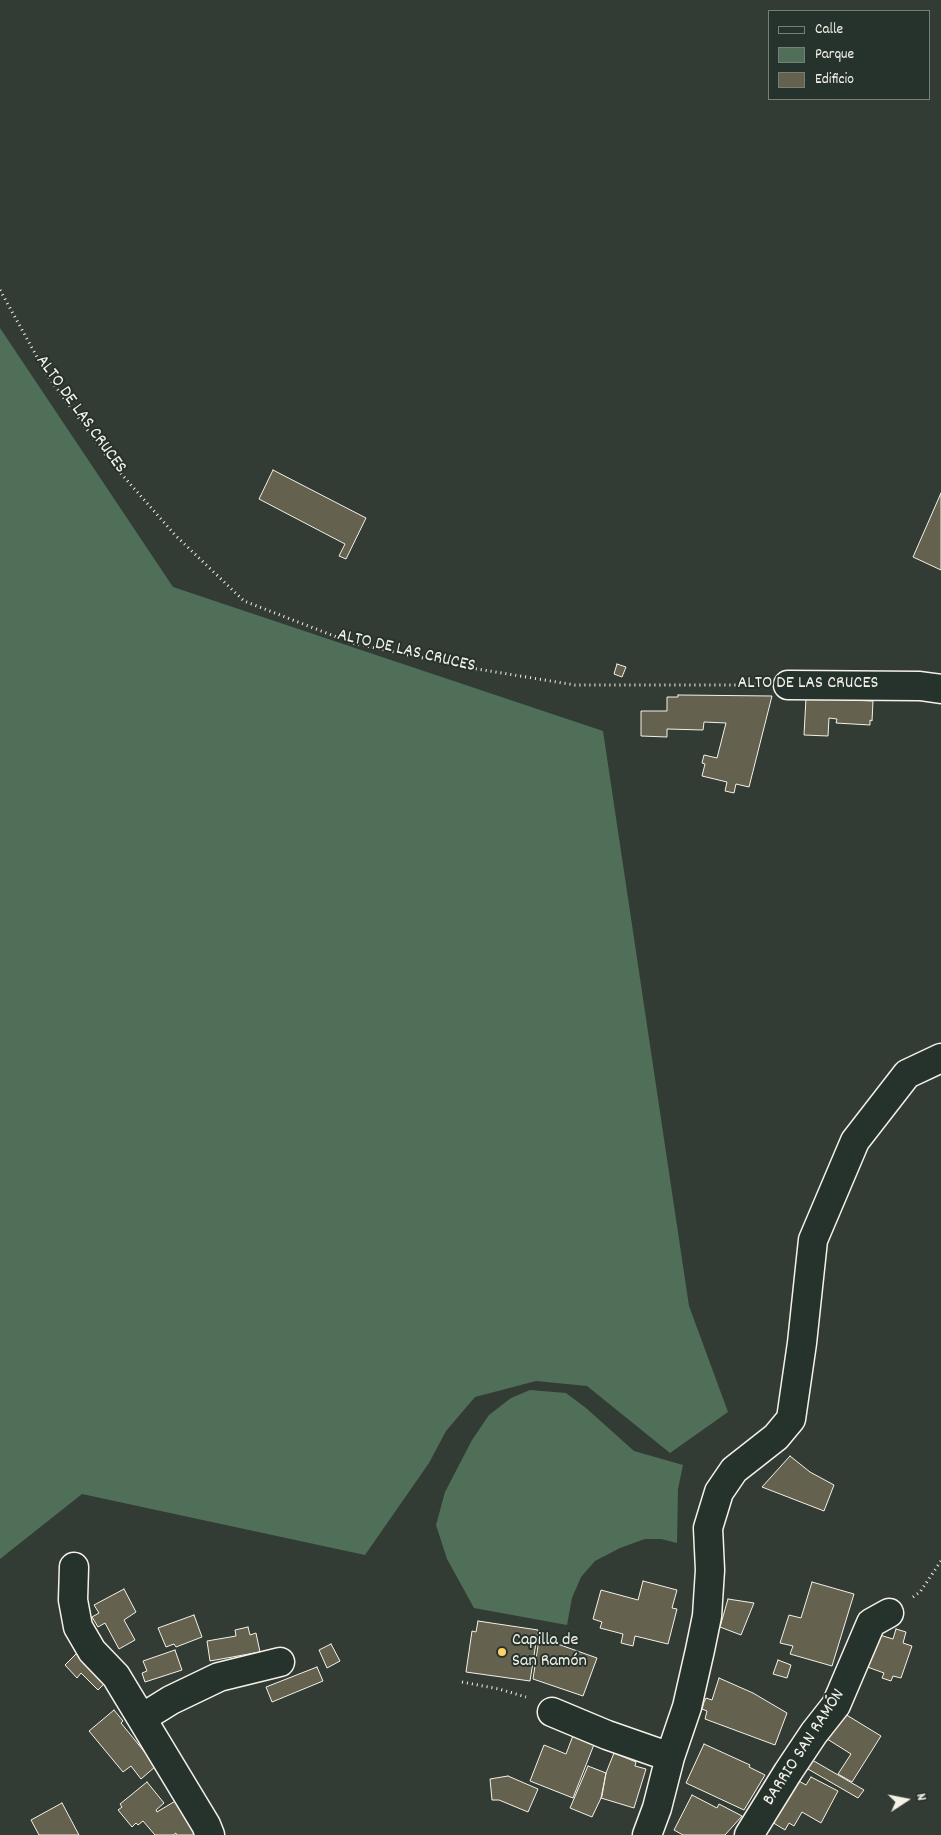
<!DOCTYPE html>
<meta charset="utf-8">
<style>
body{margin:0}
#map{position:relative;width:941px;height:1835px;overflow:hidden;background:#333c34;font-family:Dekko,sans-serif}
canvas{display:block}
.legend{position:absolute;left:768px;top:10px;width:162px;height:90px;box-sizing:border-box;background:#26332d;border:1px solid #787f78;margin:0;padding:6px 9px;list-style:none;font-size:15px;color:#f4f1e8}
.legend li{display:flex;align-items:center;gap:10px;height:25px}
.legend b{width:25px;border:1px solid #787f78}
.north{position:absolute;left:881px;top:1775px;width:50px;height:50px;-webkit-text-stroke:4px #26332d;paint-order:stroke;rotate:79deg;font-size:14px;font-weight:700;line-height:20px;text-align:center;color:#f4f1e8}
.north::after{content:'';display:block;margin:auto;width:18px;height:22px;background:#f4f1e8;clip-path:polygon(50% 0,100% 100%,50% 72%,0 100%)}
</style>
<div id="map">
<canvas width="941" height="1835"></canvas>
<ul class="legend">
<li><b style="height:6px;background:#26332d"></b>Calle</li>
<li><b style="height:14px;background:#506f58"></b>Parque</li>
<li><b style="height:14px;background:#65614f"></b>Edificio</li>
</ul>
<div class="north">N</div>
</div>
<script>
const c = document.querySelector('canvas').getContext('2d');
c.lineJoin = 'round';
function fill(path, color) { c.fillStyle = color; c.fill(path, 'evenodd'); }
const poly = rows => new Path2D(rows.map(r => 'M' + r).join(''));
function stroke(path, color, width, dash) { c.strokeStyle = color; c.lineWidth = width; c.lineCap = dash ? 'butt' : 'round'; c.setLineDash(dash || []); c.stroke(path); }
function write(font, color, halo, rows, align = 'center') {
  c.font = font + ' Dekko,sans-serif'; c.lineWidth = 4; c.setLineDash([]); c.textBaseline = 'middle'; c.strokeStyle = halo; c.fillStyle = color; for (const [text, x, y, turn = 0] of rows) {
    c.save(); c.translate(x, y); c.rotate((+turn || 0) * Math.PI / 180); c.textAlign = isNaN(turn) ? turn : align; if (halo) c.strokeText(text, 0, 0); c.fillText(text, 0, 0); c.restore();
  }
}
fill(poly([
 [0,328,173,587,603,731,689,1306,728,1412,670,1453,587,1386,536,1381,475,1397,446,1431,429,1463,365,1555,82,1494,0,1559],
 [530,1390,566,1393,586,1408,634,1451,683,1465,678,1489,677,1543,661,1539,645,1539,620,1548,595,1561,581,1577,572,1598,567,1625,474,1608,447,1559,436,1525,445,1492,472,1440,489,1415,511,1398]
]), '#506f58');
const building = poly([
 [273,470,366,518,346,559,339,556,345,544,259,499,273,470],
 [941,493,941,570,913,557,941,493],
 [617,664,626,667,622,677,614,674,617,664],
 [678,695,772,696,749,787,736,784,734,793,725,791,727,782,702,776,705,764,702,763,704,755,717,758,726,723,704,722,703,730,667,729,667,737,641,736,641,711,667,711,667,697,678,697,678,695],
 [806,698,873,701,872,721,870,720,870,725,836,723,837,719,829,718,828,736,804,735,806,698],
 [790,1456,810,1472,834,1485,824,1511,762,1487,790,1456],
 [643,1581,677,1590,672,1608,677,1609,668,1644,635,1636,633,1646,621,1643,623,1634,600,1628,602,1622,593,1619,601,1590,638,1600,643,1581],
 [812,1582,854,1594,832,1666,790,1654,793,1646,780,1643,789,1615,801,1618,812,1582],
 [124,1589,136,1612,124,1620,135,1640,119,1649,105,1623,98,1627,92,1617,99,1613,94,1605,124,1589],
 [728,1599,754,1603,741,1635,720,1627,728,1599],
 [194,1615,202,1637,176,1647,174,1644,166,1647,158,1628,194,1615],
 [478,1621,538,1630,530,1681,466,1672,472,1631,476,1632,478,1621],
 [248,1627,250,1635,256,1633,260,1652,210,1661,207,1641,236,1636,235,1630,248,1627],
 [896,1629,906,1632,903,1643,912,1646,901,1678,893,1676,891,1681,882,1678,884,1673,862,1665,873,1633,893,1639,896,1629],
 [540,1633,554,1637,552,1642,597,1658,583,1696,533,1679,540,1633],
 [331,1644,340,1661,327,1668,319,1650,331,1644],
 [175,1650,182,1670,145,1682,142,1673,147,1671,143,1661,175,1650],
 [78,1652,107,1681,98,1690,81,1673,77,1678,65,1665,78,1652],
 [778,1660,791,1665,787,1678,773,1674,778,1660],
 [317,1667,323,1681,272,1702,266,1687,317,1667],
 [719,1678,753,1693,787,1713,775,1745,705,1719,707,1711,702,1709,704,1702,706,1698,712,1700,719,1678],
 [114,1710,123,1721,121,1723,156,1766,141,1779,131,1766,123,1772,89,1731,114,1710],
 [840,1711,881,1736,852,1782,838,1774,851,1754,824,1737,840,1711],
 [574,1733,595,1742,573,1798,530,1781,544,1745,566,1754,574,1733],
 [704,1744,750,1765,749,1767,765,1775,744,1810,686,1783,704,1744],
 [614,1753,636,1762,635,1766,646,1769,634,1808,601,1798,606,1773,614,1753],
 [807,1757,864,1790,858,1798,801,1765,807,1757],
 [588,1766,606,1773,602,1796,592,1817,570,1808,588,1766],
 [508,1776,538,1789,528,1812,499,1800,492,1800,490,1779,508,1776],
 [811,1777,838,1791,821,1823,802,1812,794,1826,789,1823,785,1830,767,1819,795,1779,806,1785,811,1777],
 [147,1782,164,1803,156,1810,157,1812,177,1800,195,1835,176,1835,176,1833,173,1835,155,1835,143,1821,138,1825,136,1823,132,1827,118,1810,122,1807,120,1804,147,1782],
 [692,1795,717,1808,719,1804,742,1816,725,1835,683,1835,674,1830,692,1795],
 [62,1803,79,1835,39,1835,31,1820,62,1803]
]);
fill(building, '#65614f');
stroke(building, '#f4f1e8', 1);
const minor = poly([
 [788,685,920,686,941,689],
 [74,1567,73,1600,78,1627,92,1651,116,1676,206,1825,210,1835],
 [552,1712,607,1735,670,1757],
 [142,1718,171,1700,219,1677,280,1662],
 [647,1835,657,1808,670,1757,687,1707,700,1650,707,1616,710,1570,708,1528,719,1492,734,1470,776,1437,791,1419,802,1343,813,1240,855,1141,907,1074,941,1058],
 [749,1835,788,1772,814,1733,836,1705,871,1623,889,1613]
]);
stroke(minor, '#f4f1e8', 31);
stroke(poly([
 [0,290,47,375,110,461,175,535,244,601,352,643,465,667,575,685,760,685],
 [913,1597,920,1592,941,1561],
 [462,1682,499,1689,526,1697]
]), '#f4f1e8', 3, [1, 4]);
stroke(minor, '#26332d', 28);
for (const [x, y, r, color] of [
 [502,1652,5,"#ffd166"]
]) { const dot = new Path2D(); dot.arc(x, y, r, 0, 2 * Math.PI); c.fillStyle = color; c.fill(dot); stroke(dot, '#26332d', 2); }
write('18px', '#f4f1e8', '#26332d', [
 ["ALTO DE LAS CRUCES",80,415,54],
 ["ALTO DE LAS CRUCES",406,652,13],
 ["ALTO DE LAS CRUCES",808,685],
 ["BARRIO SAN RAMÓN",805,1748,-57]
]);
write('18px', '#f4f1e8', '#26332d', [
 ["Capilla de",512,1642],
 ["San Ramón",512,1663]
], 'left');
</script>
